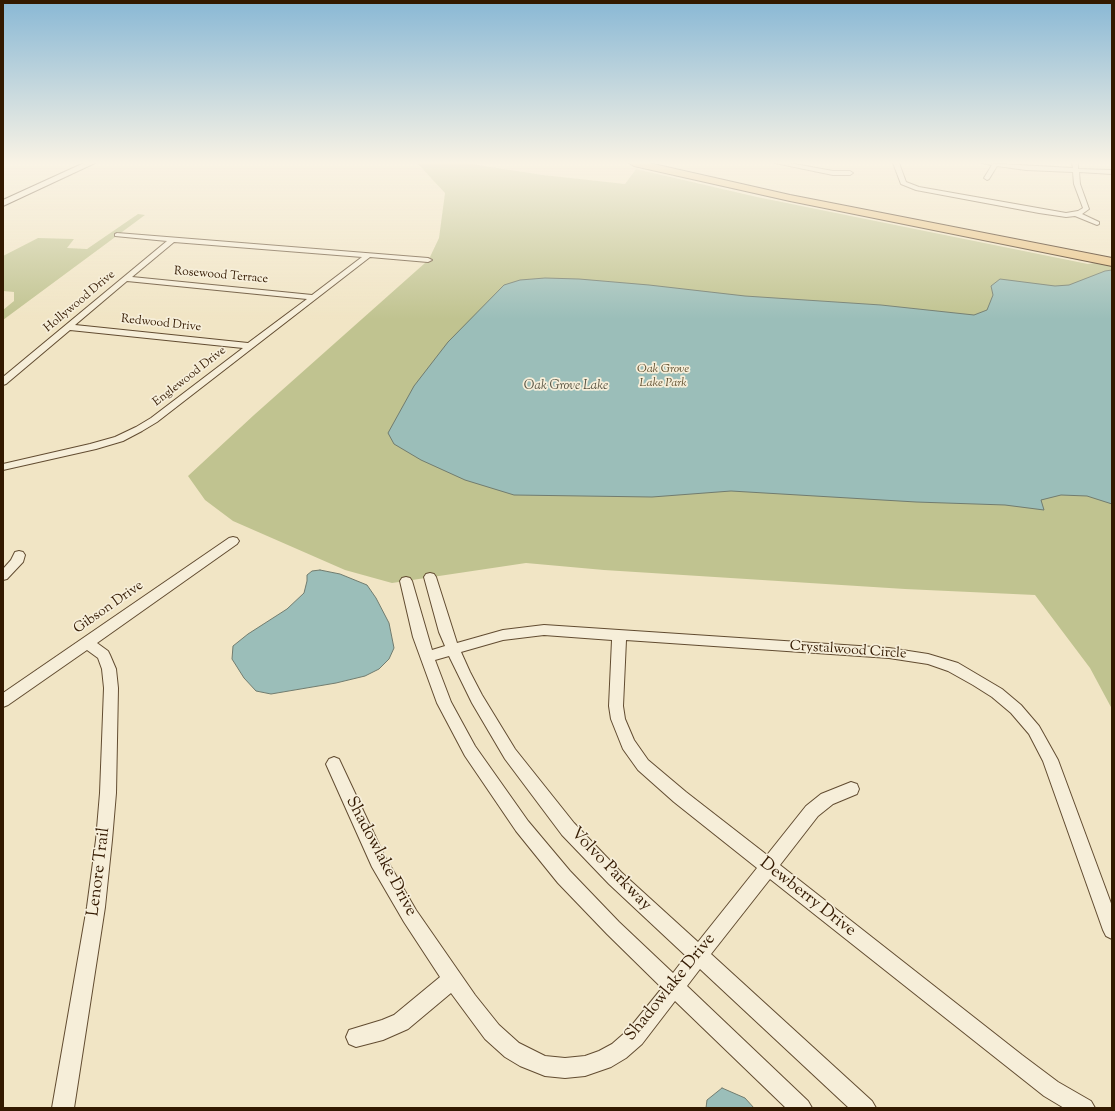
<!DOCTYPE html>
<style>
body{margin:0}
#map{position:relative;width:1115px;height:1111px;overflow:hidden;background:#f1e5c5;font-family:"Sorts Mill Goudy",serif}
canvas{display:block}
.frame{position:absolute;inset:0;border:4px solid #331900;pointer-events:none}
</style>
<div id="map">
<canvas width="1115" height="1111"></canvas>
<div class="frame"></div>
</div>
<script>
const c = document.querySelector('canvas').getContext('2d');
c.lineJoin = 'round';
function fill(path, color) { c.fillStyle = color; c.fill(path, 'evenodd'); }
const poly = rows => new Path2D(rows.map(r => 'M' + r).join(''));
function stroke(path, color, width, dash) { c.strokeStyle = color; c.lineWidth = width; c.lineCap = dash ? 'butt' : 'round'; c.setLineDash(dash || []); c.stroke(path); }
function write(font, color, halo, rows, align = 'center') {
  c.font = font + ' "Sorts Mill Goudy",serif'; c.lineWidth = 3.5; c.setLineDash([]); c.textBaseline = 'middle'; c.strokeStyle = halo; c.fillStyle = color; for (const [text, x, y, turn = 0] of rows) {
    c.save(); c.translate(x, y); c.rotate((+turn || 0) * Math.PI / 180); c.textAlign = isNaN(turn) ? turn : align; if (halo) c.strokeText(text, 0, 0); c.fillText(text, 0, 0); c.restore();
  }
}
fill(poly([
 [417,163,465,163,543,175,625,184,636,169,757,197,1088,264,1095,263,1112,266,1112,709,1090,668,1035,595,905,589,604,570,526,563,392,583,345,570,233,521,205,500,188,476,254,415,425,263,430,257,439,238,445,193],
 [138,214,145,215,3,320,3,310,14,301,14,292,3,291,3,256,38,238,74,239,67,248,87,249]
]), '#c0c390');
const water = poly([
 [1112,270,1112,504,1087,496,1061,495,1041,500,1044,510,1005,505,916,502,731,491,652,497,514,495,465,480,421,460,394,444,388,433,414,386,448,342,504,285,520,280,545,278,579,279,649,285,745,296,881,305,974,315,987,310,993,295,991,286,1000,279,1055,286,1069,285,1105,271,1112,270],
 [320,570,340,574,367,585,376,598,389,623,394,648,389,659,379,669,365,676,336,683,271,694,256,691,244,678,232,659,233,646,248,634,287,609,304,593,307,581,307,575,312,571,320,570],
 [722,1088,745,1098,754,1108,706,1108,707,1100,722,1088]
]);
fill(water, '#9bbeb9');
stroke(water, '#717c6f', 1);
const street = poly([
 [775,163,789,163,833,171,850,171,853,173,850,175,833,175,775,163],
 [893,163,899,163,906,182,919,187,1066,213,1078,211,1083,208,1074,184,1073,172,1026,170,997,166,989,179,987,180,984,178,992,165,982,163,1073,168,1072,163,1078,163,1078,169,1112,170,1112,174,1079,172,1080,184,1089,209,1082,214,1099,222,1099,224,1097,225,1075,216,1066,217,1039,213,916,190,901,184,893,163],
 [117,233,428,258,432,260,428,262,370,257,157,422,142,431,123,441,96,449,3,470,3,464,90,444,115,437,136,427,151,418,243,348,70,330,6,384,3,385,3,377,167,241,115,236,115,234,117,233],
 [174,242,362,257,312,295,132,277,174,242],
 [127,281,307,299,248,343,75,325,127,281],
 [233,537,237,538,239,541,237,544,97,643,108,651,110,655,116,669,118,688,116,793,112,840,105,907,74,1108,52,1108,87,907,96,840,100,793,104,688,102,669,98,658,87,650,8,705,3,707,3,693,229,538,233,537],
 [19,551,23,552,25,555,23,562,7,579,3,580,3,569,11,560,15,552,19,551],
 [430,573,434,574,436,577,457,643,503,630,544,625,889,648,928,654,958,663,1002,689,1021,705,1039,726,1058,760,1112,906,1112,939,1106,936,1103,930,1043,761,1029,734,1011,713,992,697,973,685,948,671,928,664,889,658,626,640,623,706,625,719,634,740,648,760,686,792,767,855,806,806,821,794,851,782,857,784,859,789,857,794,833,804,818,816,780,865,1022,1055,1058,1082,1091,1101,1095,1108,1064,1108,1044,1096,770,879,711,954,872,1101,876,1108,849,1108,700,969,687,986,808,1101,812,1108,786,1108,675,1001,642,1044,626,1058,611,1067,585,1076,565,1078,545,1076,520,1066,505,1057,485,1039,451,993,408,1029,383,1040,356,1047,349,1044,346,1037,349,1030,382,1020,394,1015,440,977,404,922,372,867,326,764,329,759,334,757,339,759,384,855,416,910,475,995,499,1025,519,1043,545,1056,565,1058,585,1056,599,1051,612,1044,628,1030,662,988,607,934,558,883,516,831,465,756,437,703,413,637,400,581,402,578,406,577,410,578,412,581,432,650,445,646,439,632,424,577,426,574,430,573],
 [544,635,612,640,609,706,611,719,623,749,638,770,674,802,757,868,698,942,621,872,574,823,515,749,482,695,470,672,461,652,503,640,544,635],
 [449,656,472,703,505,759,562,835,609,884,686,956,673,973,619,922,570,871,528,821,475,746,451,702,435,660,449,656]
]);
const secondary = poly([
 [84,163,95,163,3,206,3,200,84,163]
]);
const highway = poly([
 [629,163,649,163,790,195,1112,258,1112,266,790,201,634,166,629,163]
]);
stroke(street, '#624c31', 2);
stroke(secondary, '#331900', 2);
stroke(highway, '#331900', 2);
fill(street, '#f6eed9');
fill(secondary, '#f6eed9');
fill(highway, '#e8c282');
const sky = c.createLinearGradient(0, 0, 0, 319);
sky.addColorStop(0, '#89b8d5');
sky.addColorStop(0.51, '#f9f3e5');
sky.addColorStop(1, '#f9f3e500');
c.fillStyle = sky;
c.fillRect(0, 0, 1115, 319);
write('12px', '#331900', '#f6eed9', [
 ["Rosewood Terrace",221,276,5],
 ["Hollywood Drive",80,302,-40],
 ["Redwood Drive",161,324,6],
 ["Englewood Drive",190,377,-38]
]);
write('italic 12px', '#5d4c2b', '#f6eed9', [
 ["Oak Grove",663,370],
 ["Lake Park",663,384]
]);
write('italic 13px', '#575341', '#f6eed9', [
 ["Oak Grove Lake",566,387]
]);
write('14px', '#331900', '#f6eed9', [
 ["Gibson Drive",109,608,-35],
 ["Crystalwood Circle",848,651,4]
]);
write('17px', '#331900', '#f6eed9', [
 ["Shadowlake Drive",380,857,62],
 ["Volvo Parkway",610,870,46],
 ["Lenore Trail",100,872,-83],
 ["Dewberry Drive",807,898,38],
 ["Shadowlake Drive",671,988,-51]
]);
</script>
